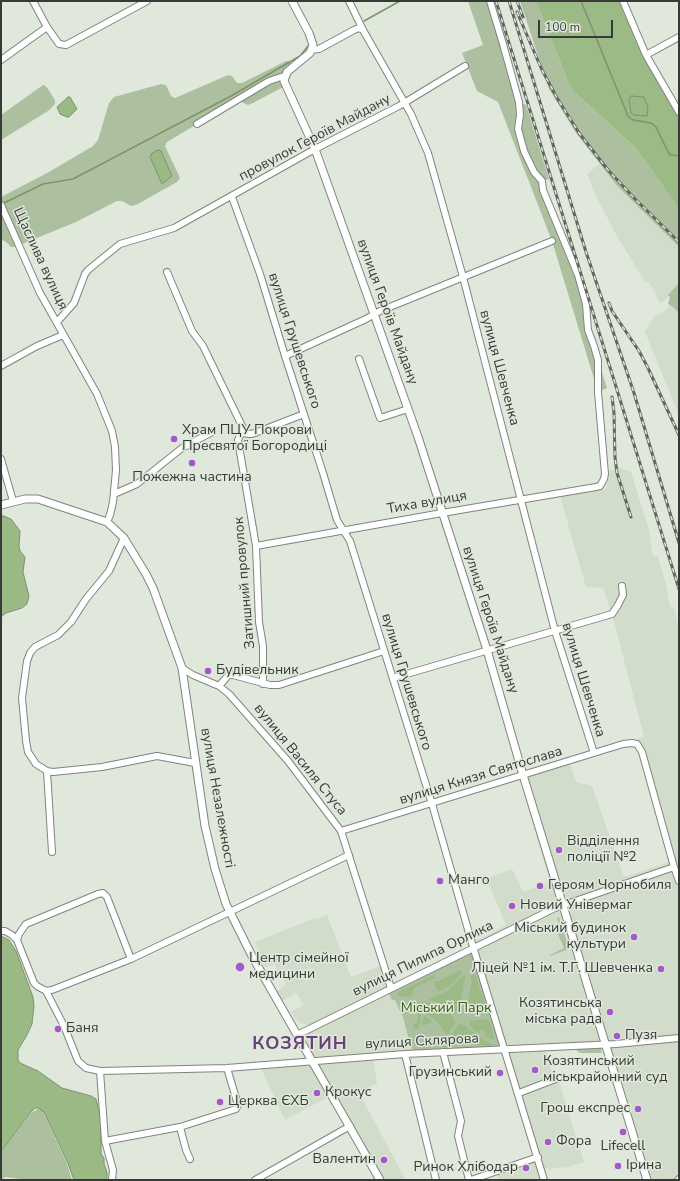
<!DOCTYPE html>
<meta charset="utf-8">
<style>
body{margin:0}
#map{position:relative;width:680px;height:1181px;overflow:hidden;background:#e0e8dc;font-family:"Nunito Sans",sans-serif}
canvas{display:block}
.frame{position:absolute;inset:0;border:2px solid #373a36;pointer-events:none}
.scale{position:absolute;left:538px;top:20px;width:75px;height:18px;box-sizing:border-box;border:2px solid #373a36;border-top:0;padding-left:5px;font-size:12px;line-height:14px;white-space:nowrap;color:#373a36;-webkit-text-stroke:3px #e0e8dc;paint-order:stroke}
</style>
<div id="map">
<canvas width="680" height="1181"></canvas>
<div class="frame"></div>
<div class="scale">100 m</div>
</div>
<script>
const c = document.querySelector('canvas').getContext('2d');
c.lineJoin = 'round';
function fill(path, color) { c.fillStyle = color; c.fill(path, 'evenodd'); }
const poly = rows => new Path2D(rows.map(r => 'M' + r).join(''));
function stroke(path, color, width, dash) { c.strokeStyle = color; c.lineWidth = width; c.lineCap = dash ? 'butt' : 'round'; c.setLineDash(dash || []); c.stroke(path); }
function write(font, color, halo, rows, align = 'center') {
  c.font = font + ' "Nunito Sans",sans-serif'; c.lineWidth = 3; c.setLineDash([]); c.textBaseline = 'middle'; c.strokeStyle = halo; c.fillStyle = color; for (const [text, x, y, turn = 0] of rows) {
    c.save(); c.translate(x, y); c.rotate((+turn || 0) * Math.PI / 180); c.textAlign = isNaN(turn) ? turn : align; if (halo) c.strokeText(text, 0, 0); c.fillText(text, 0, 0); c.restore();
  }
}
fill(poly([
 [599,164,617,186,679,247,679,283,666,299,660,303,649,282,646,283,619,240,597,198,587,174],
 [679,289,679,415,645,332,654,317,669,308,669,300],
 [618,467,631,472,649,530,653,557,658,556,667,588,670,607,674,607,679,630,679,1179,647,1180,606,1044,544,1048,554,1076,558,1078,584,1162,564,1168,563,1166,549,1170,548,1168,542,1170,544,1180,499,1180,497,1171,538,1157,471,940,480,939,506,925,493,894,485,879,512,869,523,892,550,882,525,797,530,795,523,775,569,761,576,782,592,786,624,877,672,861,638,739,644,737,612,614,603,588,586,587,560,496,590,492,606,489,610,471],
 [327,915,351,977,383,965,395,999,406,1027,413,1054,373,1056,377,1084,358,1091,406,1180,380,1180,332,1095,285,1120,259,1064,313,1062,297,1035,309,1028,306,1024,302,1024,298,1022,291,1012,304,1005,296,993,282,1001,276,990,279,990,286,985,274,964,265,968,255,942,315,918,318,919]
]), '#d1dcca');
fill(poly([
 [468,1,490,1,519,102,526,105,549,179,542,181,569,253,587,314,598,360,607,388,598,392,552,241,498,102,477,91,462,53,483,45],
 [520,1,536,1,571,89,636,148,679,209,679,247,617,186,576,133,549,89],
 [286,61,289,61,293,67,287,72,285,86,253,103,248,105,237,100,167,142,165,146,180,178,177,182,136,205,131,206,122,201,117,201,76,222,15,247,11,247,5,241,1,240,1,197,49,172,93,146,98,140,109,103,114,97,161,84,166,85,171,96,175,98,228,75,232,76,237,83,242,83],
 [43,85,46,86,55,100,55,104,48,111,1,140,1,115],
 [679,283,679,313,672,306,668,304,670,297,668,295],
 [559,917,569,949,550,956,550,955,564,948,555,927,560,925,557,918],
 [473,948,505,1050,413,1054,403,1018,395,1000,392,1000,389,994,391,988],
 [600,1044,602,1053,580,1053,577,1051,576,1046],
 [38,1109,43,1111,45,1116,66,1161,72,1180,27,1180,6,1177,1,1179,1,1153,32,1112]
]), '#acc0a0');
fill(poly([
 [536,1,623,1,646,55,679,114,679,209,636,148,571,89],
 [473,968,486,1007,484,1010,481,1011,469,1013,466,1009,472,982,471,980,472,970],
 [460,970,462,973,450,986,439,991,436,989,434,983,435,981,439,981],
 [434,975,435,978,416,987,413,989,413,995,410,997,398,996,397,994,398,992],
 [463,975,465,975,465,978,460,1006,455,1014,451,1012,441,1004,429,1000,429,999,449,990],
 [412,1000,434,1004,447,1011,453,1017,455,1023,448,1034,446,1034,441,1026,433,1018,411,1005,410,1003],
 [418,1012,420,1013,421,1016,420,1024,417,1030,413,1027,414,1025,418,1022],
 [424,1016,431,1020,432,1022,423,1026,422,1024],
 [486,1019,489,1021,494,1037,494,1040,487,1038,483,1029,478,1032,475,1031,469,1025,470,1021],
 [459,1024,466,1026,478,1037,489,1042,491,1044,490,1046,477,1045,473,1043,472,1037,468,1035,453,1037,450,1040,449,1046,447,1048,444,1047,444,1045]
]), '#9bba86');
const water = poly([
 [631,96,644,97,648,108,647,116,634,115,631,113,629,99,631,96],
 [68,97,70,97,77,109,69,117,67,117,60,114,57,107,68,97],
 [158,150,161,151,172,176,162,184,150,157,151,154,158,150],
 [1,515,11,519,20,531,19,546,20,551,25,557,23,572,29,596,27,604,22,608,6,613,1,617,1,515],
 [1,936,9,940,16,951,33,997,34,1006,32,1024,27,1035,18,1050,18,1060,20,1063,38,1071,62,1088,91,1096,96,1099,101,1119,101,1154,104,1158,104,1164,107,1172,107,1180,74,1180,67,1161,44,1112,38,1108,35,1108,31,1112,1,1152,1,936]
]);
fill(water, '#9ab985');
stroke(water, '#7c936d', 1);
stroke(poly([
 [581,1,628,116,633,120,651,123,656,127,669,154,671,155,679,156],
 [364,21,400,1],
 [4,203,43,184,73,179,231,96,300,56,308,46]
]), '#7c936d', 1.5);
const minor = poly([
 [33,1,47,27],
 [349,1,363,30,411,114,428,153,463,277,555,631,594,753],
 [623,1,646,55,679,112],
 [312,50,319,49,354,30,359,28,363,30],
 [646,55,679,37],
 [1,60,47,27,59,44,66,45,147,1],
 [197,124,269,81,284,76],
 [232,197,260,274,285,356,323,473,337,520,350,541,432,804,471,940,544,1180],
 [1,205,40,293,97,394,112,431,115,447,116,470,113,502,110,515,107,522],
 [167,272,192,331,203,346,244,430,248,434],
 [57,322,74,303,85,274,88,270,120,244,174,228,315,149,399,106,465,66],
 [285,356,366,319,380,311,552,241],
 [359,359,380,418,408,409],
 [1,366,37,346,63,335],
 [1,459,13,501],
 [114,494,137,484,182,448,212,432],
 [124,538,109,571,86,599,71,622,58,635,35,647,30,653,27,661,22,698,26,741,28,752,36,764,47,771,53,772,102,767,157,756,195,763],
 [256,546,442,513,596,487,600,486,604,479,605,474,598,392,598,360,594,346,588,330,586,304,578,275,543,190,542,181,534,172,524,151,518,129,520,115,519,102,503,44,490,1],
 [182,668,193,675,219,686,229,694,288,761,341,831,391,988],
 [393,678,612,614,618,605,623,595,622,586],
 [263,684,263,646,259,622,256,546,238,440,241,433,251,434,255,433,304,414],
 [219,686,226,678,229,675,233,675,270,685,279,685,384,651],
 [47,771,52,852],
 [341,831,623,744,632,743,637,744,642,752,674,867,679,881],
 [1,931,5,931,12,935,17,940,34,983,37,986,46,991,52,990,131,959,349,855],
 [17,940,19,934,26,924,98,894,103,893,107,897,131,959],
 [46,991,64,1026,78,1061,86,1068,100,1071,227,1068,405,1054,616,1044,679,1038],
 [297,1035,555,908,674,867],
 [443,1052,461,1121,458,1136,469,1180],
 [405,1054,436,1180],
 [100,1071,105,1141,113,1170,112,1180],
 [519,1093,558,1078],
 [180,1127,186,1150,190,1159],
 [105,1141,180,1127,236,1109,238,1105,227,1068],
 [255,1180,350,1126],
 [471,1180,538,1157],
 [678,1180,679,1179]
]);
const tertiary = poly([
 [292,1,309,33,313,45,310,53,287,72,284,81,315,149,418,437,487,650,523,775,647,1180],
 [1,505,25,499,38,499,107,522,124,538,146,574,153,588,182,668,205,826,215,869,226,904,252,956,380,1180]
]);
stroke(minor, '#7f857b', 8);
stroke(tertiary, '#7f857b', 9);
stroke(minor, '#fff', 6);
stroke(tertiary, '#fff', 7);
const rail = poly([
 [496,1,679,589],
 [509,1,586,252,634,393,679,543],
 [517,1,523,17],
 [517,12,542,70,557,98,579,133,608,170,635,199,679,242],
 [609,303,612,311,639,351,648,368,679,435],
 [612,397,614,413,615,457,617,473,631,517]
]);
stroke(rail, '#626660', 3);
stroke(rail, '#e0e8dc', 1.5, [4.5]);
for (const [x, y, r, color] of [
 [174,439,4,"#a558ca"],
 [192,463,4,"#a558ca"],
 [208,671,4,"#a558ca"],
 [559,850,4,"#a558ca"],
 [440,881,4,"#a558ca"],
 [540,886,4,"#a558ca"],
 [512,906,4,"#a558ca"],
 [634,937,4,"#a558ca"],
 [240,967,5,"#a558ca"],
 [661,969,4,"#a558ca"],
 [610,1012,4,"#a558ca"],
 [58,1029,4,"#a558ca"],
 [617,1036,4,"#a558ca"],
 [535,1070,4,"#a558ca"],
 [500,1073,4,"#a558ca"],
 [317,1093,4,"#a558ca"],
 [220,1102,4,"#a558ca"],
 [638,1109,4,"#a558ca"],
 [623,1132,4,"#a558ca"],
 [548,1142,4,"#a558ca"],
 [384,1160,4,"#a558ca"],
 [618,1166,4,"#a558ca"],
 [526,1168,4,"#a558ca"]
]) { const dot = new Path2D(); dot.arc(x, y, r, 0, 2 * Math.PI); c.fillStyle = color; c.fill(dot); stroke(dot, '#e0e8dc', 1.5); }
write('14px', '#373a36', '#e0e8dc', [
 ["провулок Героїв Майдану",315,138,-28],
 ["Щаслива вулиця",40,259,65],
 ["вулиця Героїв Майдану",387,312,70],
 ["вулиця Грушевського",294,341,72],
 ["вулиця Шевченка",499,368,75],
 ["Тиха вулиця",427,503,-10],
 ["Затишний провулок",245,583,-95],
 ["вулиця Героїв Майдану",490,620,72],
 ["вулиця Шевченка",583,680,73],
 ["вулиця Грушевського",406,682,73],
 ["вулиця Василя Стуса",300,760,51],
 ["вулиця Князя Святослава",481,776,-17],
 ["вулиця Незалежності",217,798,80],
 ["вулиця Пилипа Орлика",423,959,-26],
 ["вулиця Склярова",422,1042,-3]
]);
write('14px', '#373a36', '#e0e8dc', [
 ["Храм ПЦУ Покрови",182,431],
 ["Пресвятої Богородиці",182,447],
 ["Пожежна частина",192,478,"center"],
 ["Будівельник",216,671],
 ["Відділення",567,842],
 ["поліції №2",567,858],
 ["Манго",448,881],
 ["Героям Чорнобиля",548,886],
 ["Новий Універмаг",520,906],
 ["Міський будинок",626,929,"right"],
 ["культури",626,945,"right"],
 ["Центр сімейної",249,959],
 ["медицини",249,975],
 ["Ліцей №1 ім. Т.Г. Шевченка",653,969,"right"],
 ["Козятинська",602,1004,"right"],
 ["міська рада",602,1020,"right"],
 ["Баня",66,1029],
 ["Пузя",625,1036],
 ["Козятинський",543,1062],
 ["міськрайонний суд",543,1078],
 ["Грузинський",492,1073,"right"],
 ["Крокус",325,1093],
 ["Церква ЄХБ",228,1102],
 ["Грош експрес",630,1109,"right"],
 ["Фора",556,1142],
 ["Lifecell",623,1147,"center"],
 ["Валентин",376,1160,"right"],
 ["Ірина",626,1166],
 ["Ринок Хлібодар",518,1168,"right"]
], 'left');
write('14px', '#385d15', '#e0e8dc', [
 ["Міський Парк",446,1009]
]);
c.letterSpacing = '1px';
write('bold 18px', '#66417a', '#e0e8dc', [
 ["КОЗЯТИН",300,1045]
]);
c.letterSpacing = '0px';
</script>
